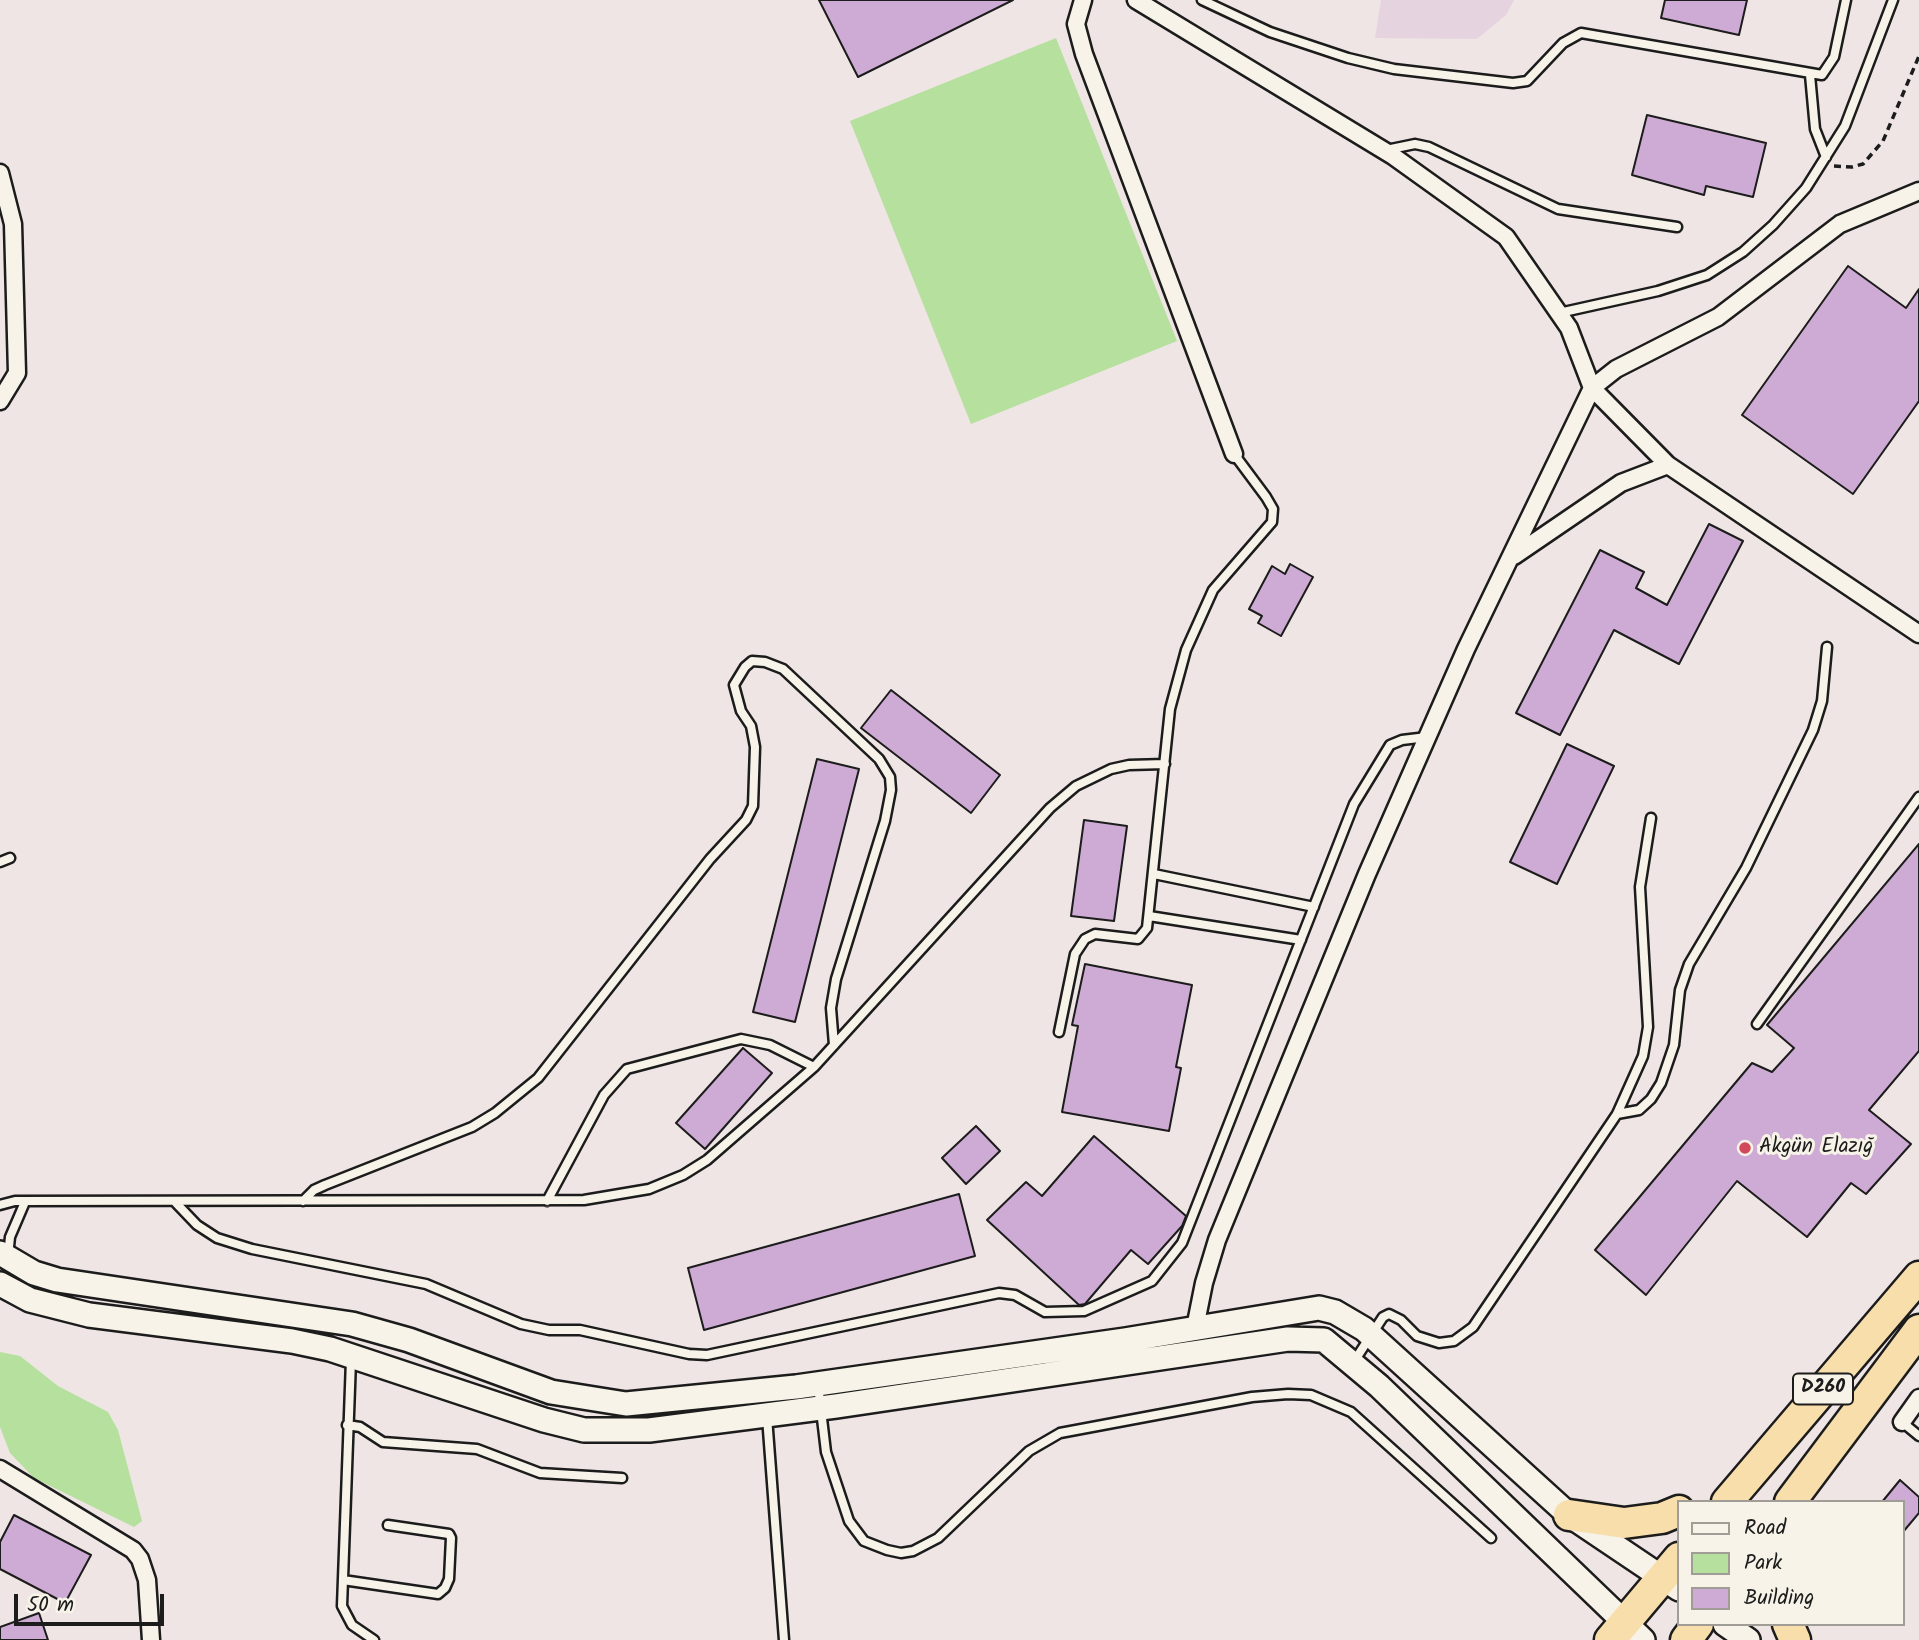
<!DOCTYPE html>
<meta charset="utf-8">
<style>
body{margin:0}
#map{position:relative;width:1919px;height:1640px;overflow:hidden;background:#efe5e4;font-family:Kalam,sans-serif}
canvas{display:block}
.legend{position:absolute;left:1677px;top:1500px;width:228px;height:126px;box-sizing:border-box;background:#f7f3e8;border:2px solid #9f9d96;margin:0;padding:9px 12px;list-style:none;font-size:21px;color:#1c1c1c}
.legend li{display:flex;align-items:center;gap:14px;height:35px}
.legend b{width:35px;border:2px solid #9f9d96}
.scale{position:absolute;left:14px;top:1594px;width:150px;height:32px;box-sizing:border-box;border:4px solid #1c1c1c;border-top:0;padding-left:9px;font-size:21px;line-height:24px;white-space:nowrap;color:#1c1c1c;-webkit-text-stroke:5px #f7f3e8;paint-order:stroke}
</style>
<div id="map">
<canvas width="1919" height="1640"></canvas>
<ul class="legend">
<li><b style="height:9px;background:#f7f3e8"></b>Road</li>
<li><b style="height:19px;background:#b5e09d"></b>Park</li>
<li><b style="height:19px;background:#ceabd4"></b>Building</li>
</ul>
<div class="scale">50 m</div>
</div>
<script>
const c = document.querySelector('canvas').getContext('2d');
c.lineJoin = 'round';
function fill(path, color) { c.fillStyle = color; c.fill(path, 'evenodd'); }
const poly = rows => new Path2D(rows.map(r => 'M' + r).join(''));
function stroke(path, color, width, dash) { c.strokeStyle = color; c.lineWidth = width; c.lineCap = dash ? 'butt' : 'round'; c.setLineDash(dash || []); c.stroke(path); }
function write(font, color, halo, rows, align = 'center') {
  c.font = font + ' Kalam,sans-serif'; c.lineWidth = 6; c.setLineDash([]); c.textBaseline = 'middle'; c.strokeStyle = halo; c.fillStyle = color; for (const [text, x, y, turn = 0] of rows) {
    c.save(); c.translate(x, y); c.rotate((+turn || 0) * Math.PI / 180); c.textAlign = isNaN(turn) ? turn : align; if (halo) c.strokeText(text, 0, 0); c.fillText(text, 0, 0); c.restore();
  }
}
fill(poly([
 [1381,0,1514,0,1506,15,1477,39,1375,38]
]), '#e5d4df');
fill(poly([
 [1056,38,1177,341,971,424,850,121],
 [0,1352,20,1356,58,1386,108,1412,118,1430,142,1521,134,1527,34,1478,10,1453,0,1427]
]), '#b5e09d');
const building = poly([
 [819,0,1013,0,858,77,819,0],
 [1665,0,1747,0,1739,35,1661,18,1665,0],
 [1647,115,1766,143,1753,197,1706,186,1704,195,1632,175,1647,115],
 [1848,266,1906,308,1919,289,1919,401,1853,494,1742,415,1848,266],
 [1709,524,1743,541,1679,664,1614,630,1560,735,1516,713,1600,550,1644,572,1636,588,1667,605,1709,524],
 [1290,564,1313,577,1281,636,1258,623,1262,616,1249,609,1272,566,1285,574,1290,564],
 [891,690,1000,775,971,813,861,728,891,690],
 [1567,744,1614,766,1557,884,1510,862,1567,744],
 [817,759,859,769,795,1022,753,1012,817,759],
 [1084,820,1127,826,1114,921,1071,916,1084,820],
 [1919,844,1919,1051,1869,1110,1911,1144,1866,1194,1851,1183,1807,1237,1737,1181,1646,1295,1595,1250,1752,1063,1772,1072,1794,1048,1767,1025,1919,844],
 [1085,964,1192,985,1176,1067,1181,1068,1169,1131,1062,1112,1078,1026,1072,1025,1085,964],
 [743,1048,772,1073,705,1149,676,1123,743,1048],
 [976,1126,1000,1151,966,1184,942,1158,976,1126],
 [1094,1136,1186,1216,1182,1226,1148,1264,1131,1250,1085,1304,1079,1305,987,1220,1026,1182,1042,1196,1094,1136],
 [959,1194,975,1256,704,1330,688,1268,959,1194],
 [1900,1480,1919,1497,1919,1513,1903,1532,1903,1502,1882,1502,1900,1480],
 [14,1515,91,1555,65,1603,0,1569,0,1542,14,1515],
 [39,1613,48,1640,0,1640,0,1627,39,1613]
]);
fill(building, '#ceabd4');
stroke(building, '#1c1c1c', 2);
const lane = poly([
 [1202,0,1270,32,1348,58,1394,69,1513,83,1527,81,1563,43,1581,33,1822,75,1834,57,1846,0],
 [1810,75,1815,129,1826,157],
 [1386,150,1415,144,1429,147,1558,209,1677,227],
 [1559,313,1658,291,1707,275,1743,252,1773,225,1806,188,1845,126,1893,0],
 [0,862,10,858],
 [1154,874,1314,907],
 [1149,916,1301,940],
 [1757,1024,1919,797],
 [1059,1032,1075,954,1085,939,1095,934,1138,939,1147,928,1170,709,1186,650,1213,590,1272,522,1273,509,1266,497,1234,454],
 [1617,1114,1639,1110,1651,1099,1661,1083,1674,1045,1680,990,1689,964,1746,868,1813,730,1822,701,1827,647],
 [303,1201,314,1190,325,1185,472,1127,495,1113,538,1078,710,859,746,820,753,806,755,747,751,726,741,711,734,685,745,667,752,661,765,662,783,669,879,759,890,777,891,790,885,821,836,979,831,1008,834,1045],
 [547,1201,604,1095,627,1069,741,1039,770,1045,814,1067],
 [176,1203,197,1225,217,1238,252,1249,426,1284,521,1324,549,1330,580,1330,689,1354,707,1355,999,1293,1015,1295,1045,1312,1084,1311,1152,1281,1182,1243,1354,804,1390,745,1402,740,1427,737],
 [0,1205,15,1201,584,1200,649,1189,683,1175,707,1160,814,1067,1050,808,1076,786,1111,769,1129,765,1165,764],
 [8,1256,10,1237,25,1202],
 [351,1360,342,1606,352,1625,374,1640],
 [1353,1363,1383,1317,1389,1314,1401,1320,1417,1336,1439,1343,1454,1341,1473,1327,1617,1114,1643,1056,1648,1027,1640,887,1651,818],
 [818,1385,826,1452,849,1521,864,1541,887,1550,901,1553,913,1551,938,1538,1029,1451,1060,1433,1252,1397,1288,1394,1311,1395,1351,1412,1491,1538],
 [767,1417,784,1640],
 [1902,1422,1919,1436],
 [347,1425,360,1427,383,1442,477,1449,540,1473,622,1478],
 [343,1580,438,1594,445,1588,449,1579,451,1538,449,1534,388,1525]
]);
const street = poly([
 [1083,0,1076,24,1084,54,1234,454],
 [1136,0,1393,156,1506,237,1569,328,1592,388,1668,465,1919,634],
 [0,173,13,224,17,373,0,401],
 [1514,556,1621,483,1668,465],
 [1195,1328,1204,1283,1217,1240,1367,874,1466,649,1592,388,1616,369,1718,317,1840,224,1919,191],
 [1902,1422,1919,1398],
 [0,1469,133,1550,140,1559,147,1580,151,1640]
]);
const secondary = poly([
 [0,1253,34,1273,57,1280,352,1324,409,1340,551,1392,626,1404,796,1387,1125,1340,1319,1308,1335,1312,1364,1329,1569,1515,1679,1589],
 [0,1284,30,1300,89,1315,292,1341,330,1349,544,1420,584,1430,649,1430,836,1406,1288,1339,1324,1340,1379,1386,1643,1640],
 [1725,1624,1748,1640]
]);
const highway = poly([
 [1727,1502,1919,1277],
 [1790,1502,1919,1330],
 [1569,1515,1624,1523,1662,1518,1679,1511],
 [1788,1624,1795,1640],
 [1610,1640,1679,1558],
 [1686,1640,1698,1624]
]);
stroke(lane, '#1c1c1c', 13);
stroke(street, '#1c1c1c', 21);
stroke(secondary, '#1c1c1c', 28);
stroke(highway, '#1c1c1c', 35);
stroke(poly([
 [1834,166,1852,167,1863,164,1883,141,1919,56]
]), '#1c1c1c', 3.5, [7, 5]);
stroke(lane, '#f7f3e8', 8);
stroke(street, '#f7f3e8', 16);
stroke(secondary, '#f7f3e8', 23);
stroke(highway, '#f8deab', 30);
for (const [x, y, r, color] of [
 [1745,1148,7,"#d1495b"]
]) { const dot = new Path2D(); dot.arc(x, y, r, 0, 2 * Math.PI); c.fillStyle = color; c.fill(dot); stroke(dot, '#f7f3e8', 2.5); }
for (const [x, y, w] of [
 [1823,1389,60]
]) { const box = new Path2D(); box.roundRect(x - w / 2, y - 15.5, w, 31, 5); c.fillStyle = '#f7f3e8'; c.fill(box); stroke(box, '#1c1c1c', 2); }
write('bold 19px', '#1c1c1c', null, [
 ["D260",1823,1389]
]);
write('21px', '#1c1c1c', '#f7f3e8', [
 ["Akgün Elazığ",1759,1148]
], 'left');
</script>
